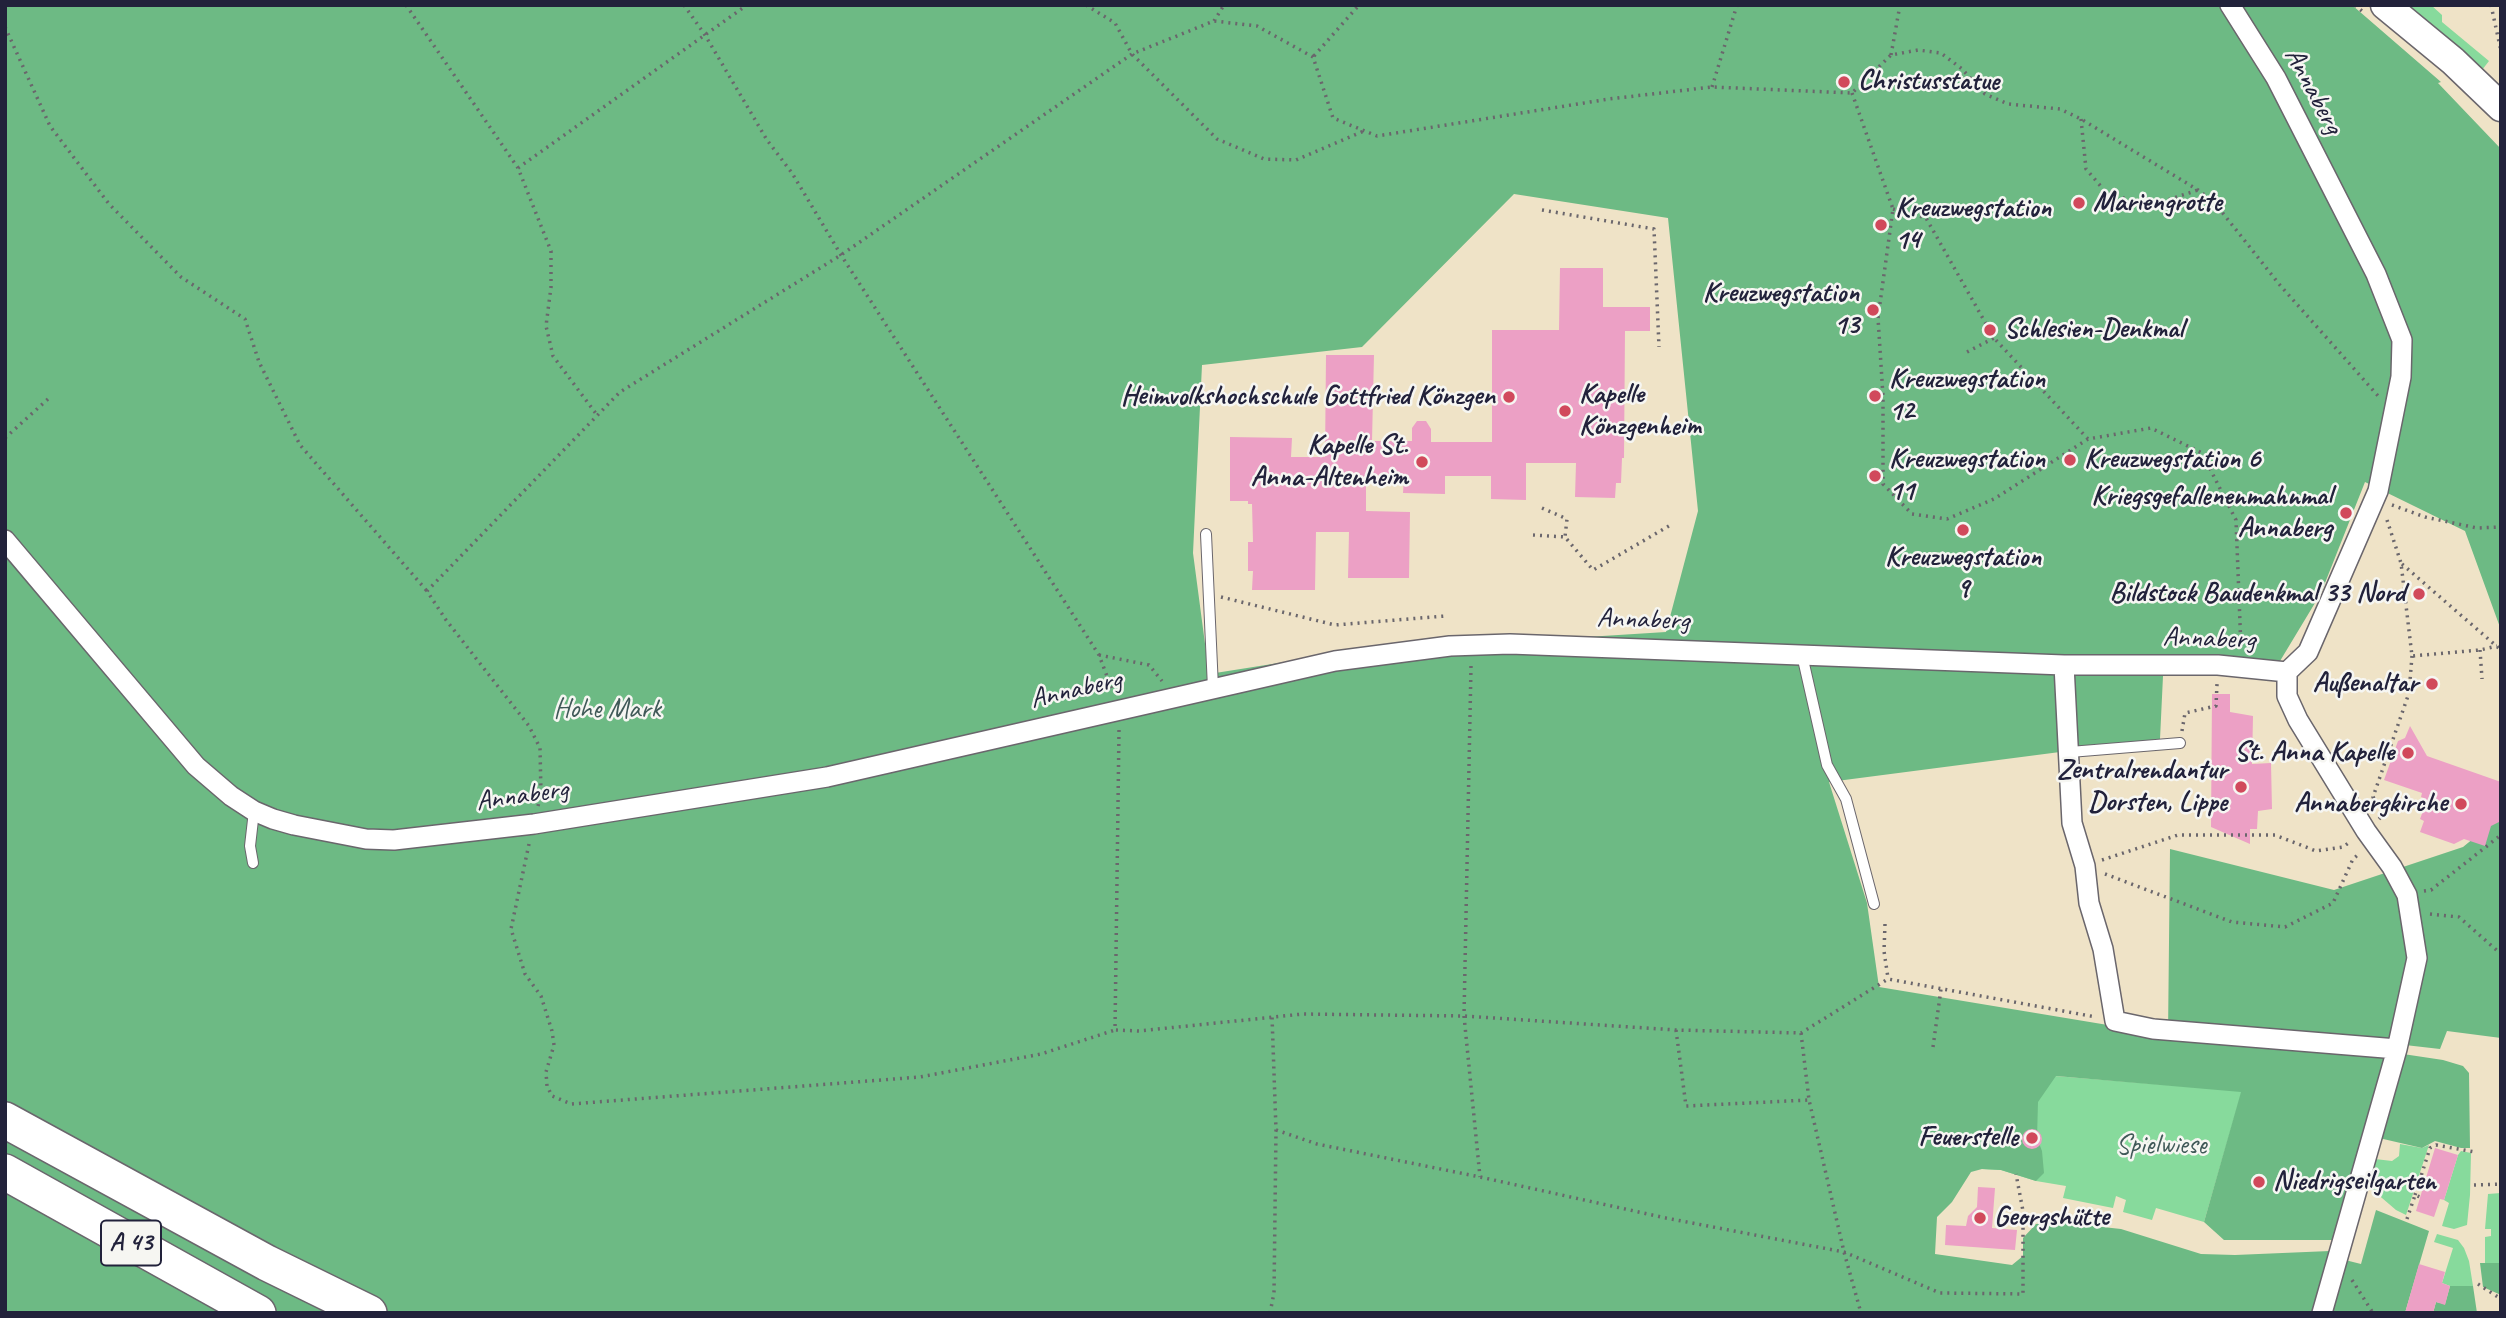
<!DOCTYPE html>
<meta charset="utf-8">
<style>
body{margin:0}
#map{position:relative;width:2506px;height:1318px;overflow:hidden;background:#efe3c7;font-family:Caveat,sans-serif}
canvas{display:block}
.frame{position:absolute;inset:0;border:7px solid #22223b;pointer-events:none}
</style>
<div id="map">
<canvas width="2506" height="1318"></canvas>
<div class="frame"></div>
</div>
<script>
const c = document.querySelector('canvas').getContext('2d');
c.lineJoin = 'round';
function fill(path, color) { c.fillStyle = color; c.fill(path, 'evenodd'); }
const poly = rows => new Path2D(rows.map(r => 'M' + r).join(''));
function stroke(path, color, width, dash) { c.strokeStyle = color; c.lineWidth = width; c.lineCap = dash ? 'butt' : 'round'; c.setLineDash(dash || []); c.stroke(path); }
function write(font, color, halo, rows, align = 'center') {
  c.font = font + ' Caveat,sans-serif'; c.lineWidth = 5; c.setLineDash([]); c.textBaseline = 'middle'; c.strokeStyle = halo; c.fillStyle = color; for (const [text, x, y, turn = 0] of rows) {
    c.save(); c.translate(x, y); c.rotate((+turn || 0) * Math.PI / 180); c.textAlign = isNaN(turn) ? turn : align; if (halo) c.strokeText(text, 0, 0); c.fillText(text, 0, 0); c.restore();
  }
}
fill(poly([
 [2402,5,2431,5,2442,15,2442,22,2489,61,2482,70],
 [2055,1076,2242,1091,2204,1222,2156,1208,2152,1220,2123,1212,2126,1200,2116,1196,2113,1208,2063,1198,2066,1186,2036,1181,2001,1170,1962,1168],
 [2400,1144,2422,1148,2429,1145,2406,1215,2396,1210,2368,1186,2375,1159,2392,1161,2399,1156],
 [2461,1151,2471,1153,2470,1195,2467,1225,2454,1229,2442,1226,2449,1203,2444,1200,2458,1155],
 [2501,1193,2501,1263,2485,1263,2485,1237,2491,1236,2491,1229,2485,1229,2488,1194],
 [2437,1234,2458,1240,2464,1248,2469,1261,2473,1286,2450,1286,2442,1283,2453,1248,2434,1242]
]), '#87da9c');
fill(poly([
 [5,5,2352,5,2441,82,2438,83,2501,149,2501,630,2465,531,2365,482,2321,593,2280,661,2164,655,2160,739,1829,782,1867,903,1879,987,2168,1035,2170,849,2334,890,2463,847,2501,816,2501,1038,2447,1031,2440,1049,2405,1045,2403,1054,2443,1060,2463,1066,2469,1073,2470,1148,2461,1148,2435,1141,2422,1148,2379,1138,2345,1260,2361,1264,2376,1210,2429,1231,2405,1313,5,1313],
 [1514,194,1668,218,1698,511,1666,632,1348,652,1209,674,1193,553,1202,365,1362,347],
 [2056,1076,2241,1092,2204,1222,2224,1240,2333,1240,2330,1251,2235,1255,2201,1254,2121,1229,2057,1222,2036,1224,2023,1238,2023,1256,2012,1265,1935,1254,1937,1217,1952,1202,1971,1172,1982,1169,2001,1170,2036,1181,2044,1173,2042,1151,2037,1138,2038,1102],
 [2480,1263,2501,1263,2501,1295,2483,1287],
 [2450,1286,2473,1286,2477,1313,2433,1313,2436,1302,2445,1304]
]), '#6dba84');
fill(poly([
 [1560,268,1603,268,1603,307,1650,307,1650,331,1625,331,1624,458,1622,458,1621,483,1616,483,1615,498,1575,497,1576,463,1526,463,1526,500,1491,499,1491,476,1445,476,1445,494,1403,493,1404,477,1366,475,1366,511,1410,512,1409,578,1348,578,1349,532,1316,532,1315,590,1252,590,1253,571,1248,571,1248,542,1253,542,1252,504,1248,504,1248,501,1230,501,1230,437,1292,438,1291,457,1325,457,1326,355,1374,355,1372,441,1412,441,1412,428,1417,421,1426,421,1431,429,1431,442,1492,442,1492,330,1559,330],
 [2212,694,2230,694,2230,712,2253,716,2252,764,2271,763,2272,809,2258,811,2257,829,2250,829,2250,844,2211,827],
 [2410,726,2427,756,2501,782,2501,821,2491,826,2485,846,2464,839,2454,844,2420,832,2424,821,2420,819,2423,811,2420,810,2424,798,2421,797,2422,793,2384,780,2398,741,2405,738],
 '2022 1139a10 10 0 1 1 20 0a10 10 0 1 1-20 0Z',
 [2435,1148,2458,1155,2444,1200,2440,1199,2434,1217,2416,1211],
 [1978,1187,1995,1188,1992,1228,2017,1230,2015,1250,1945,1245,1946,1225,1966,1226,1968,1216,1977,1207],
 [2419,1264,2445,1272,2442,1283,2450,1286,2445,1305,2436,1302,2433,1313,2405,1313]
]), '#eca0c5');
const service = poly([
 [1206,534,1213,688],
 [1802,655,1827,765,1846,799,1874,904],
 [2070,752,2180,743],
 [253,863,250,846,254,811]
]);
const minor = poly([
 [5,540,196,766,231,796,254,811,273,819,294,825,366,839,394,840,534,824,827,777,1335,661,1450,646,1510,644,2064,665,2218,665,2287,672,2308,652,2378,491,2401,377,2402,340,2376,274,2276,78,2230,5],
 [2064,665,2072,823,2085,866,2089,903,2103,949,2115,1021,2153,1029,2397,1049],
 [2287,672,2287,696,2298,720,2366,831,2392,867,2407,895,2417,958,2397,1049,2322,1313]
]);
const secondary = poly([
 [2385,5,2453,61,2501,107]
]);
const motorway = poly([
 [5,1120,267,1263,369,1313],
 [5,1172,258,1313]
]);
stroke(service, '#6a666c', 12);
stroke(minor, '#6a666c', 22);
stroke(secondary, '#6a666c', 31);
stroke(motorway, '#6a666c', 38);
stroke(poly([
 [406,5,518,168,551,251,551,287,546,326,553,356,597,415],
 [684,5,705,35,767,140,792,173,841,255,1099,655,1113,692],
 [1086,5,1115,23,1132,54,1217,139,1264,159,1296,160,1364,131],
 [2355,5,2362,11],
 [2491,5,2501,51],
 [1214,21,1224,5],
 [5,27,50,126,109,204,181,277,245,319,259,362,300,445,427,591],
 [1891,55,1900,5],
 [1314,56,1359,5],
 [1712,87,1737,5],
 [1852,93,1893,209,1878,318,1883,396,1883,484,1912,514,1947,519,1994,499,2088,439,2151,428,2202,453,2236,520,2241,649],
 [2081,119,2086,169,2104,190,2146,207,2198,190],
 [518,168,747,5],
 [1893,209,1926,218,1994,338,2088,439],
 [1542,210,1654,229,1659,347],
 [1967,352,1994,338],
 [5,438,48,399],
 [2392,505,2425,517,2477,528,2501,527],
 [1542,508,1567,519,1565,537],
 [2387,520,2401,563,2412,656,2480,650,2497,646],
 [1533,535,1565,537,1593,570,1669,526],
 [2402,564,2501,650],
 [1221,597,1335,625,1445,616],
 [2480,650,2482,679],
 [1099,655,1149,665,1162,681],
 [1471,666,1464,1016,1480,1177],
 [1119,730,1115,1030,1139,1031,1303,1014,1464,1016,1676,1030,1801,1033,1888,979,2096,1017],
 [2182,731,2185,713,2216,706,2217,684],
 [538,806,541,794,540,748,529,726,446,620,427,591,620,392,841,255,1132,54,1214,21,1257,26,1313,57,1333,118,1377,136,1609,99,1712,87,1852,93,1891,55,1918,50,1941,53,1962,69,1985,94,2008,104,2060,109,2081,119,2198,190,2214,202,2279,284,2379,397],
 [2379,819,2386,812,2373,797,2409,693,2412,656],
 [529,844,511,929,525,974,541,996,552,1031,554,1045,546,1072,547,1086,552,1096,571,1104,920,1077,1041,1054,1115,1030],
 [2102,860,2178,835,2275,835,2316,851,2343,847,2351,841],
 [2105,874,2232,922,2285,927,2333,903,2353,859,2360,853],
 [2424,891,2431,890,2501,835],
 [2430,914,2459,917,2501,954],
 [1885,924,1884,951,1888,978],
 [1676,1030,1686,1106,1809,1100],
 [1801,1033,1809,1100,1844,1252,1861,1313],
 [1933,1047,1941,989],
 [1276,1130,1317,1144,1480,1177,1666,1218,1844,1252,1940,1293,2023,1294,2023,1211,2016,1174],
 [2474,1185,2501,1184],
 [2415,1195,2430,1148,2436,1145,2475,1152],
 [2407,1219,2415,1195,2420,1197],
 [2352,1280,2373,1313],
 [2478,1284,2501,1299],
 [1270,1313,1274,1293,1276,1130,1272,1016]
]), '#6a666c', 3.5, [2, 5]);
stroke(service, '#fff', 10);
stroke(minor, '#fff', 19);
stroke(secondary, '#fff', 28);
stroke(motorway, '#fff', 35);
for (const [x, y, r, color] of [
 [1844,82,7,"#d1495b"],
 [2079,203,7,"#d1495b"],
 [1881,225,7,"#d1495b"],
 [1873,310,7,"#d1495b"],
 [1990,330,7,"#d1495b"],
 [1875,396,7,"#d1495b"],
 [1509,397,7,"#d1495b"],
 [1565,411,7,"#d1495b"],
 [2070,460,7,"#d1495b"],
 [1422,462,7,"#d1495b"],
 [1875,476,7,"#d1495b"],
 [2346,513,7,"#d1495b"],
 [1963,530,7,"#d1495b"],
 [2419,594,7,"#d1495b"],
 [2432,684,7,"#d1495b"],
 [2408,753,7,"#d1495b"],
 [2241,787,7,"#d1495b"],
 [2461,804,7,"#d1495b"],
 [2032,1138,7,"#d1495b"],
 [2259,1182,7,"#d1495b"],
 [1980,1218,7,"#d1495b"]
]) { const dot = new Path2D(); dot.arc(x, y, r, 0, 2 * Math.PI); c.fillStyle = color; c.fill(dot); stroke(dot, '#f6f6f2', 2.5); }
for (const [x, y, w] of [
 [131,1243,60]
]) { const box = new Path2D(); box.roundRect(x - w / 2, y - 22.5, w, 45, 5); c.fillStyle = '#f6f6f2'; c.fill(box); stroke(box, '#22223b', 2); }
write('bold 26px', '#22223b', null, [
 ["A 43",131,1243]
]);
write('bold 28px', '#22223b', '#f6f6f2', [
 ["Christusstatue",1858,82],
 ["Mariengrotte",2093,203],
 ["Kreuzwegstation",1895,209],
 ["14",1895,241],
 ["Kreuzwegstation",1859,294,"right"],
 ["13",1859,326,"right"],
 ["Schlesien-Denkmal",2004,330],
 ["Kreuzwegstation",1889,380],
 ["12",1889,412],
 ["Kapelle",1579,395],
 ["Könzgenheim",1579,427],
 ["Heimvolkshochschule Gottfried Könzgen",1495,397,"right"],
 ["Kapelle St.",1408,446,"right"],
 ["Anna-Altenheim",1408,478,"right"],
 ["Kreuzwegstation",1889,460],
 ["11",1889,492],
 ["Kreuzwegstation 6",2084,460],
 ["Kriegsgefallenenmahnmal",2332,497,"right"],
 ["Annaberg",2332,529,"right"],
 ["Kreuzwegstation",1963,558,"center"],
 ["9",1963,590,"center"],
 ["Bildstock Baudenkmal 33 Nord",2405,594,"right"],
 ["Außenaltar",2418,684,"right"],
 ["St. Anna Kapelle",2394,753,"right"],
 ["Zentralrendantur",2227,771,"right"],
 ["Dorsten, Lippe",2227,803,"right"],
 ["Annabergkirche",2447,804,"right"],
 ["Feuerstelle",2018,1138,"right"],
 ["Niedrigseilgarten",2273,1182],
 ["Georgshütte",1994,1218]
], 'left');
write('28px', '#22223b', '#f6f6f2', [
 ["Annaberg",2313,91,62],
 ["Annaberg",1643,620,2],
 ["Annaberg",2209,639,2],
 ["Annaberg",1076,690,-13],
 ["Annaberg",522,796,-8]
]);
write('28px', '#405958', '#f6f6f2', [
 ["Hohe Mark",607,710],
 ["Spielwiese",2161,1146]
]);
</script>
